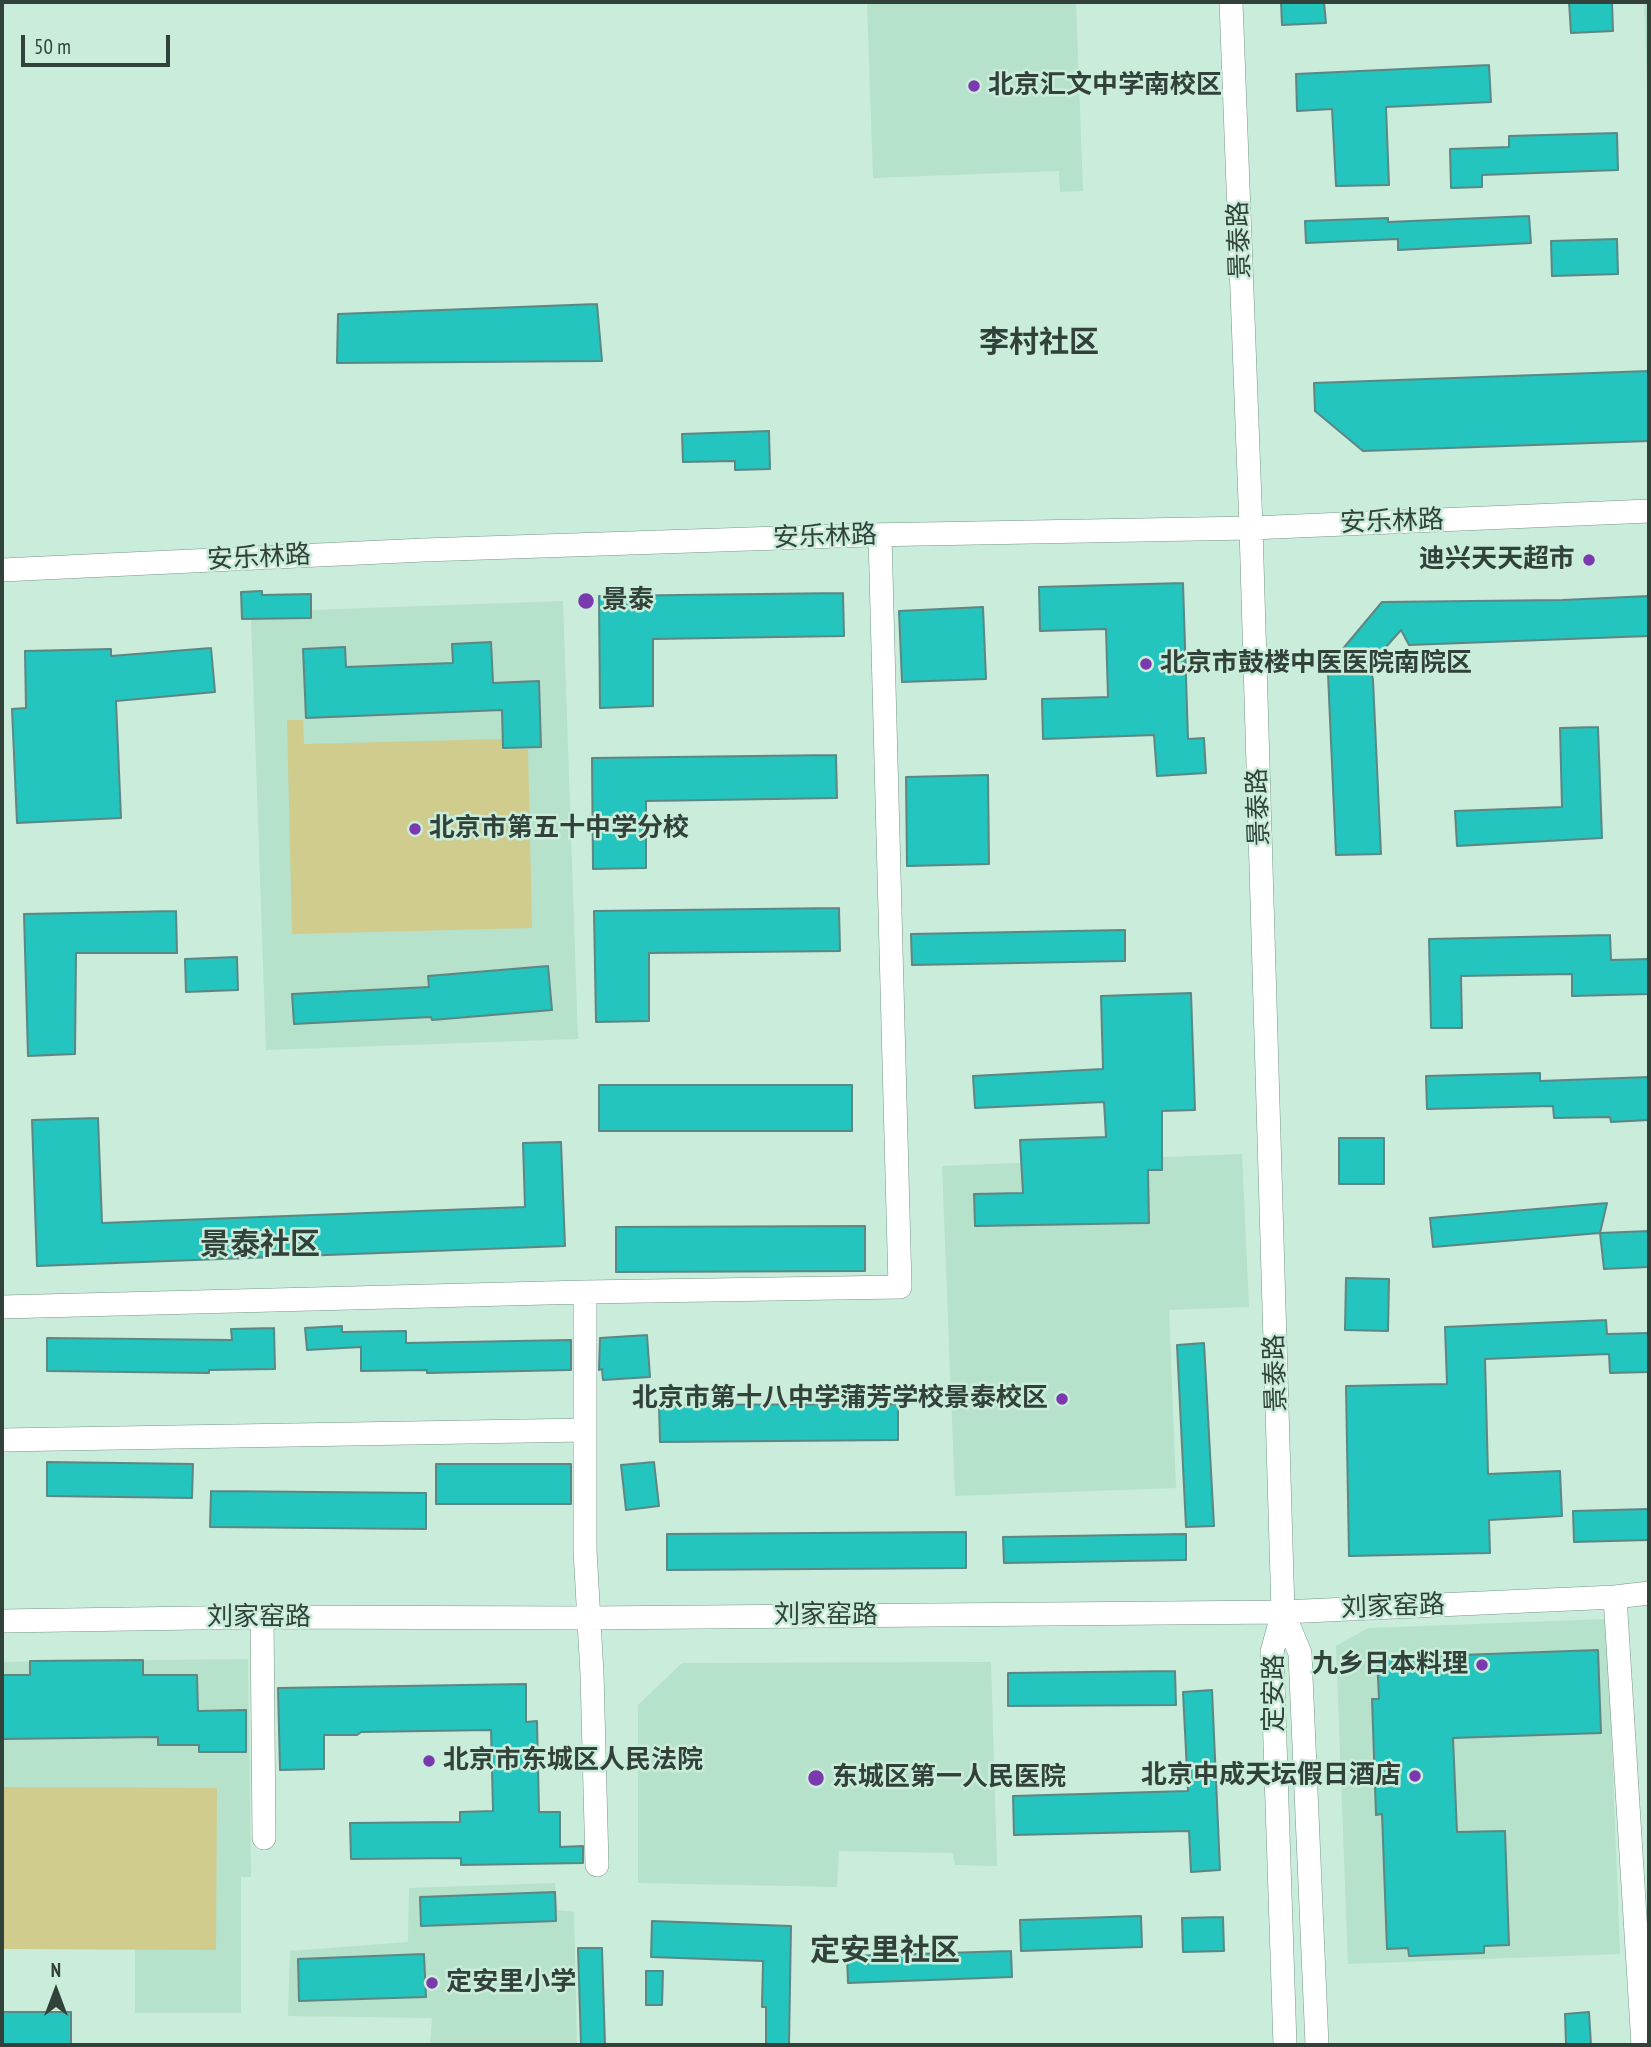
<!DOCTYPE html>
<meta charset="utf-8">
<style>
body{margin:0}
#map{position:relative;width:1651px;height:2047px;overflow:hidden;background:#c9edda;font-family:"PT Sans Narrow",sans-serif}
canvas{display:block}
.frame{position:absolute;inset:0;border:4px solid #324139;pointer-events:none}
.north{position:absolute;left:21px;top:1956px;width:70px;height:70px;-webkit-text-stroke:5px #c9edda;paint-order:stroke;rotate:0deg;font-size:19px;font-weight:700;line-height:28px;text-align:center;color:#324139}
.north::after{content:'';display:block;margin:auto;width:24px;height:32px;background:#324139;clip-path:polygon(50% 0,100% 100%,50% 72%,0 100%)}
.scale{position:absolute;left:21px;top:35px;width:149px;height:32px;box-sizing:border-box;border:4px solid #324139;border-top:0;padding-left:9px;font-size:21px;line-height:24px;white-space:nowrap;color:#324139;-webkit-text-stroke:5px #c9edda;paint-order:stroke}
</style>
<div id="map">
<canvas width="1651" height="2047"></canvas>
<div class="frame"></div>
<div class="north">N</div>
<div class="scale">50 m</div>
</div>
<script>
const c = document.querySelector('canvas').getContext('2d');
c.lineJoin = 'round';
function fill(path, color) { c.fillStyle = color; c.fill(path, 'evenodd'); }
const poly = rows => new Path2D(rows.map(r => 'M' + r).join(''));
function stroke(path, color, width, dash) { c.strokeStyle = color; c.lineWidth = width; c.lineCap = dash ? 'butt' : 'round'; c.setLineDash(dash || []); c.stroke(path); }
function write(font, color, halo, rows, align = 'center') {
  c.font = font + ' "PT Sans Narrow","Noto Sans SC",sans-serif'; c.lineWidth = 5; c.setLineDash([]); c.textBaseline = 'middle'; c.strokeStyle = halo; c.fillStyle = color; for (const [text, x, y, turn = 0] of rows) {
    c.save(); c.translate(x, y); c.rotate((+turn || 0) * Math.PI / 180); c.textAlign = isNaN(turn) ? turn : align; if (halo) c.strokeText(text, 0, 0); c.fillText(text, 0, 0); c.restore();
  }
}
fill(poly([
 [867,2,1076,2,1083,191,1060,192,1059,171,873,178],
 [1644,2,1649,2,1649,147],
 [563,601,578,1039,266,1050,251,619,311,618,311,610],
 [1242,1154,1249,1307,1169,1310,1176,1488,955,1496,942,1166],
 [1607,1619,1620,1954,1348,1964,1336,1646,1368,1628],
 [248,1659,251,1877,241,1877,241,2013,135,2013,135,1949,2,1949,2,1662],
 [991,1662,997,1866,955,1865,953,1853,839,1851,837,1887,638,1883,638,1705,682,1663],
 [555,1883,558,1910,574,1912,577,2045,430,2045,432,2018,288,2016,290,1951,408,1942,409,1888]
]), '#b6e1cb');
fill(poly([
 [287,720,303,720,304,744,502,739,502,750,528,749,532,928,292,934],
 [2,1787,217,1788,216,1950,2,1949]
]), '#cfcc8e');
const building = poly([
 [1281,2,1324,2,1326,23,1282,25,1281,2],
 [1569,2,1612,2,1613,31,1571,33,1569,2],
 [1489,65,1491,102,1386,107,1389,185,1336,186,1332,109,1297,111,1296,74,1489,65],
 [1617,133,1618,170,1482,175,1482,187,1451,188,1450,149,1509,147,1509,136,1617,133],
 [1529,216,1531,243,1398,250,1398,239,1306,243,1305,221,1388,218,1388,222,1529,216],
 [1617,239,1618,274,1552,276,1551,241,1617,239],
 [597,304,602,361,337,363,338,314,597,304],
 [1649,371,1649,441,1363,451,1315,411,1314,383,1649,371],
 [769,431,770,469,735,470,735,461,683,462,682,434,769,431],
 [1183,583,1188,739,1204,738,1206,773,1157,776,1154,735,1043,739,1042,699,1108,697,1106,629,1040,631,1039,587,1183,583],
 [262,591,262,595,311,594,311,618,242,619,241,592,262,591],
 [843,593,844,636,653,639,653,706,600,708,599,596,843,593],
 [1649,596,1649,636,1409,645,1401,630,1370,665,1373,680,1381,854,1336,855,1328,674,1336,657,1382,602,1563,600,1649,596],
 [983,607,986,679,902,682,899,611,983,607],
 [491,642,493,683,539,681,541,747,503,748,502,710,306,718,303,649,345,647,346,667,453,663,452,644,491,642],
 [211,648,215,692,116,701,121,818,17,823,12,709,26,708,25,651,111,649,111,656,211,648],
 [1598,727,1602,838,1457,846,1455,811,1562,807,1560,728,1598,727],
 [836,755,837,798,646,801,646,868,593,869,592,758,836,755],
 [988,775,989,864,907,866,906,777,988,775],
 [839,908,840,951,649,953,649,1021,596,1022,594,911,839,908],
 [176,911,177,953,76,953,75,1054,28,1056,24,914,176,911],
 [1125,930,1125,961,912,965,911,934,1125,930],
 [1610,935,1611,960,1649,959,1649,994,1572,996,1572,974,1461,976,1462,1028,1431,1028,1429,939,1610,935],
 [237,957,238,990,186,992,185,959,237,957],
 [548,966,552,1010,432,1020,431,1017,294,1024,292,994,429,987,428,976,548,966],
 [1191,993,1195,1110,1162,1111,1162,1170,1148,1170,1149,1223,975,1226,974,1194,1023,1193,1020,1140,1106,1137,1104,1102,975,1108,973,1076,1103,1069,1101,996,1191,993],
 [1540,1073,1540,1081,1649,1077,1649,1120,1611,1122,1610,1117,1554,1118,1553,1106,1427,1109,1426,1076,1540,1073],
 [599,1085,852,1085,852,1131,599,1131,599,1085],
 [98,1118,102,1223,525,1207,523,1143,561,1142,565,1246,37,1266,32,1120,98,1118],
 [1339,1138,1384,1138,1384,1184,1339,1184,1339,1138],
 [1607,1203,1600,1233,1433,1247,1430,1218,1607,1203],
 [865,1226,865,1271,616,1272,616,1227,865,1226],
 [1649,1231,1649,1267,1604,1269,1600,1233,1649,1231],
 [1346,1278,1389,1279,1388,1331,1345,1330,1346,1278],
 [1606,1320,1607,1334,1649,1333,1649,1372,1610,1373,1609,1354,1485,1359,1488,1474,1560,1471,1562,1516,1489,1520,1490,1553,1349,1556,1346,1386,1447,1384,1445,1327,1606,1320],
 [342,1326,342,1332,406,1331,406,1343,571,1340,571,1370,427,1373,427,1370,361,1371,361,1347,307,1350,305,1328,342,1326],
 [274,1328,275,1369,209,1370,209,1373,47,1371,47,1338,232,1340,231,1329,274,1328],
 [647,1335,650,1377,603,1380,602,1369,599,1370,600,1338,647,1335],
 [1204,1343,1214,1526,1186,1527,1177,1345,1204,1343],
 [898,1404,898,1440,660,1442,659,1405,898,1404],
 [47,1462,193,1464,192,1498,47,1496,47,1462],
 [654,1462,659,1506,626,1510,621,1465,654,1462],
 [436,1464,571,1464,571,1504,436,1504,436,1464],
 [211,1491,426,1493,426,1529,210,1527,211,1491],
 [1649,1509,1649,1540,1574,1542,1573,1511,1649,1509],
 [966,1532,966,1568,667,1570,667,1534,966,1532],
 [1186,1534,1186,1560,1004,1563,1003,1537,1186,1534],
 [1598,1650,1601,1733,1453,1738,1457,1832,1505,1831,1509,1945,1484,1946,1484,1953,1409,1956,1408,1948,1387,1949,1382,1814,1376,1815,1372,1699,1379,1699,1377,1658,1598,1650],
 [143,1660,143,1675,197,1675,198,1711,246,1710,246,1752,199,1752,199,1745,158,1745,158,1737,2,1739,2,1675,30,1675,30,1661,143,1660],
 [1175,1671,1176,1705,1008,1706,1008,1673,1175,1671],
 [526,1684,526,1722,537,1721,539,1812,560,1812,560,1847,583,1846,583,1863,461,1865,461,1858,351,1859,350,1823,460,1822,460,1812,493,1811,491,1730,361,1732,357,1735,324,1735,324,1769,280,1770,278,1688,526,1684],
 [1212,1690,1220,1870,1191,1872,1189,1831,1014,1835,1013,1796,1188,1791,1183,1692,1212,1690],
 [555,1892,556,1921,421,1926,420,1897,555,1892],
 [1141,1916,1142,1947,1021,1951,1020,1920,1141,1916],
 [1223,1917,1224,1951,1183,1952,1182,1918,1223,1917],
 [652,1921,791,1926,789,2045,766,2045,766,2007,762,2007,763,1961,651,1957,652,1921],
 [578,1948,602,1948,605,2045,581,2045,578,1948],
 [1011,1951,1012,1977,848,1983,847,1956,1011,1951],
 [424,1954,426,1997,299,2001,298,1959,424,1954],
 [646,1971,663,1971,662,2005,646,2005,646,1971],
 [2,2012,71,2012,71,2045,2,2045,2,2012],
 [1589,2012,1591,2045,1566,2045,1565,2014,1589,2012]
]);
fill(building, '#24c4bf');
stroke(building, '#5e8683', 2);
const minor = poly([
 [1231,2,1251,528,1283,1612,1272,1652,1285,2045],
 [2,570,424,550,868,535,1251,528,1649,511],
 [585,1292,585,1550,592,1674,597,1865],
 [2,1307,585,1292,900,1287,880,535],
 [2,1440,585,1430],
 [1615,1597,1643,2045],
 [1283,1612,1300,1653,1317,2045],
 [262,1617,264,1838],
 [2,1621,262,1617,588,1618,1283,1612,1615,1597,1649,1593]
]);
stroke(minor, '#769786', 24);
stroke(minor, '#fff', 23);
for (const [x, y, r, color] of [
 [974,86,7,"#7a39ad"],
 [1589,560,7,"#7a39ad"],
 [586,601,9,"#7a39ad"],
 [1146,664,7,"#7a39ad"],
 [415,829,7,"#7a39ad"],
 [1062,1399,7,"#7a39ad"],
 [1482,1665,7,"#7a39ad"],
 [429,1761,7,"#7a39ad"],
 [1415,1776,7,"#7a39ad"],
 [816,1778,9,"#7a39ad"],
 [432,1983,7,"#7a39ad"]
]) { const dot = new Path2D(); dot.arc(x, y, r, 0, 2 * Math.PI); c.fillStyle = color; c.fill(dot); stroke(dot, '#c9edda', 2.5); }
write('bold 26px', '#324139', '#c9edda', [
 ["北京汇文中学南校区",988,86],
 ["迪兴天天超市",1575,560,"right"],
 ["景泰",602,601],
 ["北京市鼓楼中医医院南院区",1160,664],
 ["北京市第五十中学分校",429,829],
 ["北京市第十八中学蒲芳学校景泰校区",1048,1399,"right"],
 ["九乡日本料理",1468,1665,"right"],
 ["北京市东城区人民法院",443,1761],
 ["北京中成天坛假日酒店",1401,1776,"right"],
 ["东城区第一人民医院",832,1778],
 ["定安里小学",446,1983]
], 'left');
write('26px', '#324139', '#c9edda', [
 ["景泰路",1240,240,-92],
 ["安乐林路",1392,522,-2],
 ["安乐林路",825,537,-2],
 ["安乐林路",259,558,-3],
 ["景泰路",1259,807,-92],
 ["景泰路",1276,1373,-92],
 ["刘家窑路",1393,1607,-2],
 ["刘家窑路",826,1616],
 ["刘家窑路",259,1618],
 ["定安路",1275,1693,-90]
]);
write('bold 30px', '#324139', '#c9edda', [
 ["李村社区",1039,343],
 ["景泰社区",260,1245],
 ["定安里社区",885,1951]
]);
</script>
